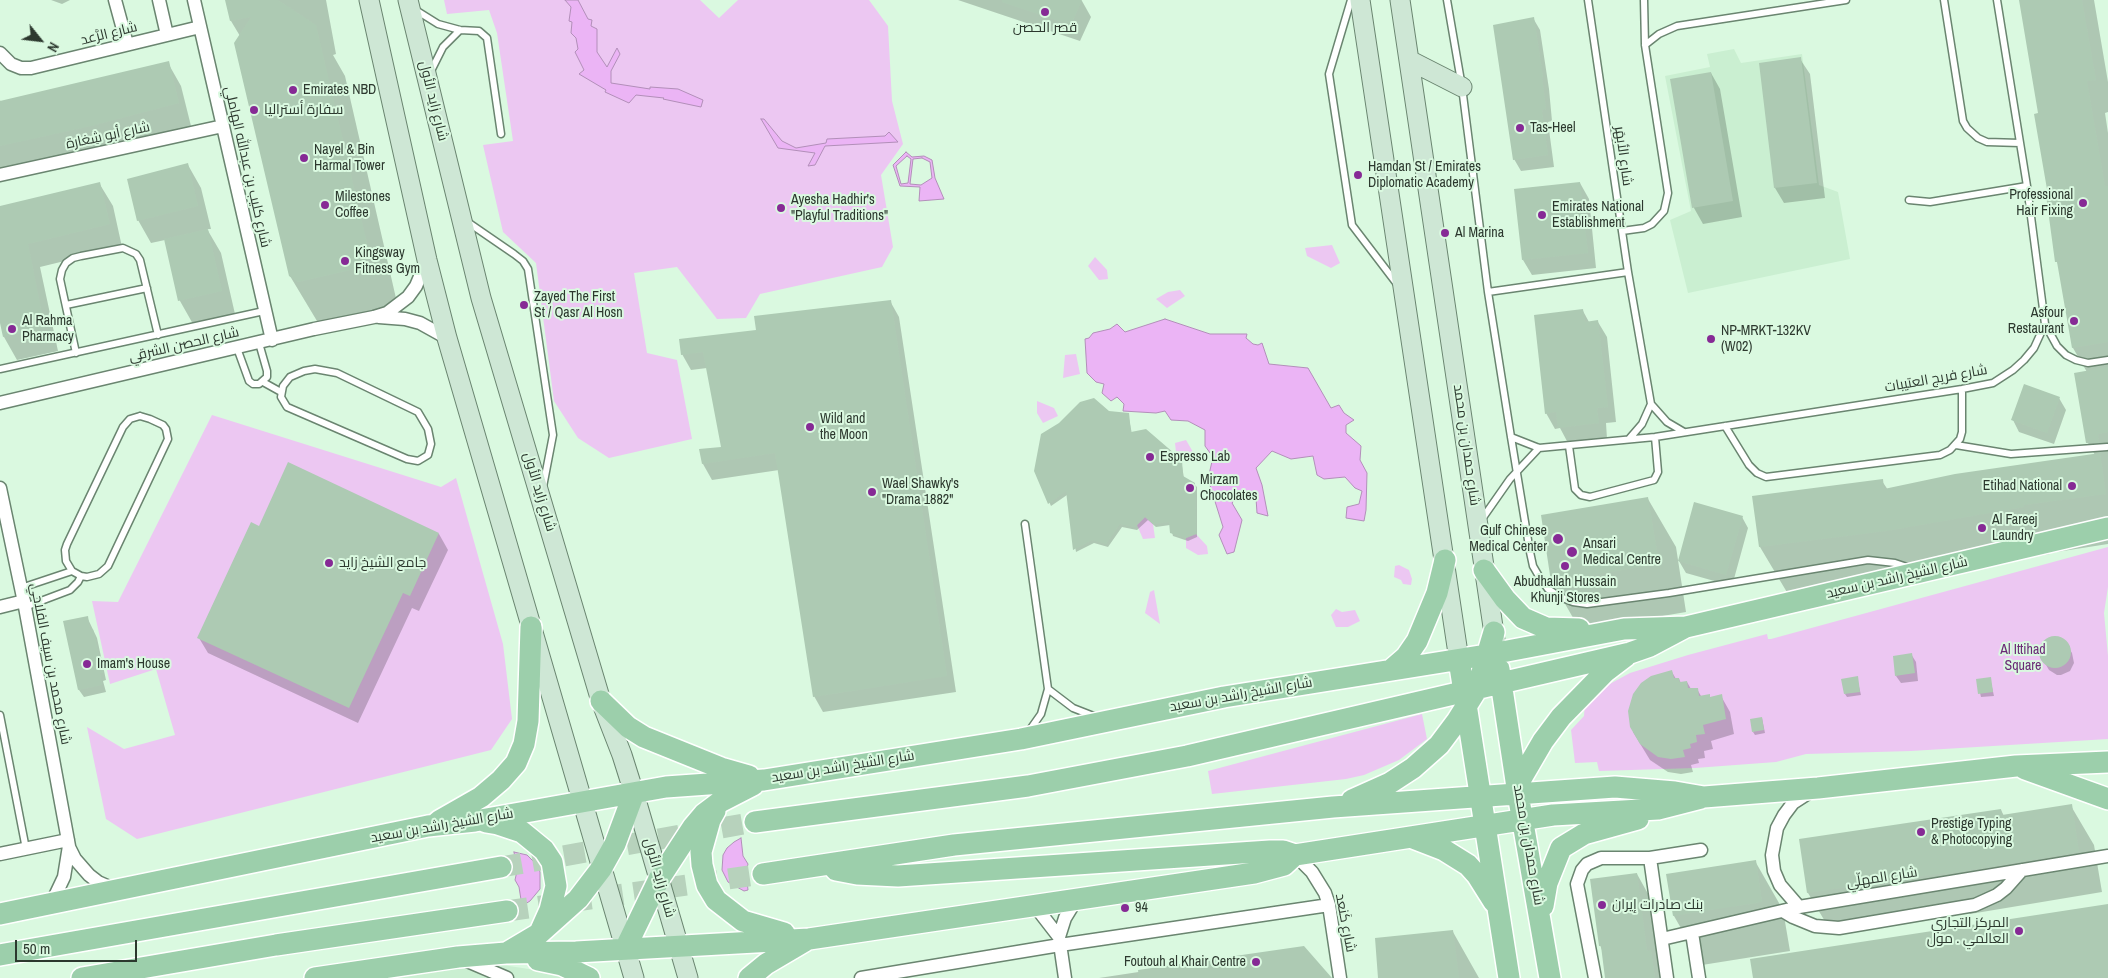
<!DOCTYPE html>
<meta charset="utf-8">
<style>
body{margin:0}
#map{position:relative;width:2108px;height:978px;overflow:hidden;background:#daf9e0;font-family:"Archivo Narrow",sans-serif}
canvas{display:block}
.north{position:absolute;left:15px;top:15px;width:50px;height:50px;-webkit-text-stroke:4px #daf9e0;paint-order:stroke;rotate:119deg;font-size:14px;font-weight:700;line-height:20px;text-align:center;color:#2c382e}
.north::after{content:'';display:block;margin:auto;width:18px;height:22px;background:#2c382e;clip-path:polygon(50% 0,100% 100%,50% 72%,0 100%)}
.scale{position:absolute;left:15px;top:940px;width:122px;height:22px;box-sizing:border-box;border:2px solid #2c382e;border-top:0;padding-left:6px;font-size:15px;line-height:18px;white-space:nowrap;color:#2c382e;-webkit-text-stroke:4px #daf9e0;paint-order:stroke}
</style>
<div id="map">
<canvas width="2108" height="978"></canvas>
<div class="north">N</div>
<div class="scale">50 m</div>
</div>
<script>
const c = document.querySelector('canvas').getContext('2d');
c.lineJoin = 'round';
function fill(path, color) { c.fillStyle = color; c.fill(path, 'evenodd'); }
const poly = rows => new Path2D(rows.map(r => 'M' + r).join(''));
function stroke(path, color, width, dash) { c.strokeStyle = color; c.lineWidth = width; c.lineCap = dash ? 'butt' : 'round'; c.setLineDash(dash || []); c.stroke(path); }
function write(font, color, halo, rows, align = 'center') {
  c.font = font + ' "Archivo Narrow",Cairo,sans-serif'; c.lineWidth = 4; c.setLineDash([]); c.textBaseline = 'middle'; c.strokeStyle = halo; c.fillStyle = color; for (const [text, x, y, turn = 0] of rows) {
    c.save(); c.translate(x, y); c.rotate((+turn || 0) * Math.PI / 180); c.textAlign = isNaN(turn) ? turn : align; if (halo) c.strokeText(text, 0, 0); c.fillText(text, 0, 0); c.restore();
  }
}
fill(poly([
 [1734,49,1741,63,1802,54,1819,185,1838,192,1850,259,1688,293,1670,220,1691,211,1665,76,1710,67,1707,54],
 [496,964,555,973,567,978,379,978]
]), '#caefd1');
fill(poly([
 [444,0,700,0,719,18,738,0,869,0,888,26,892,101,903,144,881,175,893,247,882,267,760,294,746,318,717,319,677,267,634,273,647,353,677,360,692,439,609,458,578,438,554,401,536,263,503,232,483,145,513,141,497,33,489,10,447,14],
 [1332,245,1340,263,1331,268,1307,256,1305,248],
 [1095,257,1107,270,1108,279,1099,280,1088,266],
 [1180,290,1185,296,1167,308,1156,299,1168,292],
 [1076,354,1080,374,1063,378,1065,355],
 [1037,401,1054,408,1058,416,1043,423,1037,413],
 [212,415,441,487,456,478,503,644,512,719,491,750,137,839,106,819,87,727,124,749,175,735,156,669,110,684,92,601,118,602],
 [1186,440,1193,452,1195,460,1184,460,1176,452,1175,443],
 [1145,517,1153,524,1155,538,1143,539,1137,525],
 [1196,534,1207,546,1208,554,1198,555,1186,548,1186,538],
 [2108,547,2108,587,2104,613,2108,656,2108,739,1911,751,1806,754,1776,762,1695,768,1599,771,1597,762,1575,763,1571,730,1584,716,1585,702,1606,686,1630,673,1688,655,1767,634,1768,639,1771,639],
 [1399,565,1409,570,1412,579,1411,585,1403,584,1401,580,1394,577,1395,566],
 [1154,590,1160,624,1145,613,1150,592],
 [1336,609,1342,612,1355,610,1360,621,1348,627,1336,627,1331,615],
 [1422,714,1427,739,1399,760,1364,775,1346,779,1212,794,1208,771]
]), '#ecc7f2');
const water = poly([
 [565,0,578,0,588,19,592,20,591,26,597,29,597,52,607,67,617,48,620,54,611,71,611,83,650,89,650,87,678,89,703,100,701,107,663,99,664,98,636,95,629,103,605,92,606,90,579,74,584,70,575,52,578,49,576,38,571,33,572,22,569,21,571,7,565,0],
 [761,119,764,119,782,141,796,148,826,143,827,139,885,136,889,132,898,142,825,146,815,165,808,166,815,153,778,148,761,119],
 [906,152,912,157,924,156,932,160,935,178,944,199,919,201,920,187,900,186,893,165,906,152],
 [907,156,911,159,908,183,901,184,896,166,907,156],
 [922,158,930,162,932,178,921,185,910,184,913,159,922,158],
 [1165,319,1210,334,1247,334,1246,338,1253,344,1258,345,1262,343,1269,364,1308,368,1331,408,1339,405,1344,413,1354,420,1346,425,1346,433,1361,446,1360,460,1367,473,1366,510,1364,521,1346,518,1347,507,1359,504,1362,491,1355,488,1345,477,1324,479,1317,475,1313,456,1291,459,1272,451,1256,468,1262,485,1268,516,1257,513,1256,498,1242,491,1232,503,1242,520,1234,552,1227,554,1219,535,1223,527,1208,479,1213,457,1205,446,1205,430,1188,421,1171,420,1165,411,1156,413,1123,411,1124,404,1117,397,1111,401,1102,393,1104,384,1096,382,1087,373,1085,339,1089,338,1093,333,1110,329,1117,324,1125,332,1165,319],
 [741,838,743,856,748,864,746,872,748,890,744,891,728,882,722,870,723,855,727,848,734,842,741,838],
 [514,852,527,855,537,865,540,872,540,889,530,901,522,906,519,887,515,880,517,871,514,852]
]);
fill(water, '#ebb4f5');
stroke(water, '#b28fb9', 1);
fill(poly([
 [51,0,70,0,62,4],
 [227,0,326,0,336,54,333,55,345,76,398,307,320,326,290,276,240,36,231,21],
 [958,0,1078,0,1082,1,1091,17,1080,41],
 [2020,0,2094,0,2108,82,2108,112,2105,113,2108,133,2108,544,2050,553,2050,554,1913,578,1788,594,1760,547,1754,497,1882,481,1888,490,2095,455,2088,443,2076,374,2087,372,2073,348,2059,266,2057,262,2040,114],
 [1533,18,1540,30,1549,89,1552,121,1548,122,1554,167,1521,171,1514,159],
 [1800,59,1810,74,1825,198,1784,203,1775,188],
 [168,63,181,86,191,126,104,148,0,171,0,100,1,102],
 [1711,73,1720,89,1742,217,1703,224,1694,208,1671,80],
 [188,165,201,188,211,229,207,229,221,253,235,314,193,324,180,301,165,240,151,243,138,220],
 [99,183,113,206,122,247,40,267,58,351,17,360,4,337,0,317,0,207],
 [1580,183,1589,199,1596,268,1532,275,1523,260],
 [890,301,899,317,956,692,823,712,814,696,779,470,712,480,703,464,701,450,723,448,707,368,691,370,682,354,757,331],
 [1583,311,1589,322,1598,322,1607,337,1616,422,1606,423,1607,439,1568,443,1560,428,1555,429,1546,413],
 [2059,398,2066,410,2054,444,2019,432,2013,420],
 [1109,413,1128,414,1132,434,1181,460,1184,478,1194,484,1197,487,1197,537,1188,541,1173,536,1170,525,1156,527,1148,520,1137,530,1122,527,1108,547,1094,543,1076,552,1067,495,1051,506,1035,471],
 [1648,499,1676,547,1686,612,1580,630,1552,581],
 [1742,517,1748,528,1732,586,1686,573,1679,561],
 [259,527,439,534,448,550,419,611,412,608,358,723,208,653,199,638],
 [87,617,97,638,106,680,103,681,106,692,84,697,79,690],
 [2055,638,2064,641,2067,645,2072,653,2074,663,2070,671,2061,675,2057,675,2049,670,2042,658,2041,648,2046,641],
 [1911,654,1916,662,1918,681,1901,683,1896,676],
 [1672,672,1676,679,1679,679,1681,683,1687,682,1691,689,1697,689,1701,696,1710,698,1721,696,1730,712,1734,734,1711,741,1713,749,1704,751,1705,758,1698,759,1699,763,1691,765,1693,772,1681,774,1668,772,1650,760,1633,732],
 [1857,678,1861,695,1847,697,1845,694],
 [1990,678,1994,696,1981,697,1977,680],
 [1762,718,1765,733,1755,735,1753,732],
 [2071,806,2094,845,2102,892,1970,914,1969,912,1832,933,1808,893,1801,840,2001,810,2004,816],
 [1755,861,1783,910,1790,951,1702,965,1674,916,1667,875],
 [1637,874,1657,910,1666,978,1607,978,1602,950,1600,945],
 [1453,932,1479,978,1380,978],
 [1303,947,1331,978,1099,978]
]), '#0003');
fill(poly([
 [225,0,278,0,316,25,370,256,363,267,298,282,289,276,234,43,251,17,230,21],
 [1002,0,1082,0,1071,25,1002,2],
 [2019,0,2082,0,2096,80,2087,81,2105,186,2108,186,2108,342,2072,348,2057,262,2055,262,2046,195,2048,195,2034,114,2038,113],
 [1534,17,1543,77,1542,77,1546,109,1542,110,1548,155,1513,160,1493,25],
 [1801,57,1817,183,1774,188,1759,63],
 [169,61,179,103,91,126,0,146,0,101],
 [1711,72,1733,201,1692,208,1670,79],
 [188,163,198,206,137,221,127,179],
 [100,182,110,224,28,244,45,328,3,337,0,323,0,206],
 [1580,182,1588,253,1522,260,1514,189],
 [208,229,222,291,178,301,164,239],
 [891,300,947,676,813,697,775,453,702,464,699,449,721,447,703,352,681,355,679,339,756,330,754,316],
 [1583,309,1585,322,1598,320,1608,407,1597,408,1599,423,1558,428,1556,412,1545,414,1534,315],
 [2108,367,2108,432,2098,434,2099,443,2086,443,2074,373],
 [2024,384,2060,397,2047,433,2011,420],
 [1094,398,1109,411,1129,413,1131,432,1146,429,1182,460,1183,476,1195,483,1196,534,1186,538,1170,533,1169,522,1153,524,1145,517,1135,527,1120,524,1106,544,1092,540,1073,550,1066,491,1048,504,1034,471,1041,434,1059,423,1080,402],
 [2100,453,2106,494,2024,505,2024,507,1886,531,1759,547,1752,496,1883,479,1884,489,1955,474],
 [288,462,439,533,410,596,403,593,349,708,197,638,251,522,259,526],
 [1648,497,1659,564,1551,582,1541,515],
 [1694,502,1743,516,1726,575,1678,561],
 [88,616,90,630,93,629,103,673,100,673,102,685,78,690,63,621],
 '2039 652a16 16 0 1 1 32 0a16 16 0 1 1-32 0Z',
 [1912,653,1915,673,1895,676,1893,656],
 [1672,670,1674,678,1679,678,1680,682,1687,681,1688,688,1698,688,1699,696,1710,694,1710,697,1722,694,1726,719,1703,725,1705,734,1696,735,1697,742,1690,744,1691,748,1683,750,1685,757,1671,759,1658,757,1640,744,1630,727,1628,711,1633,694,1641,683,1651,676],
 [1858,676,1860,692,1844,694,1841,679],
 [1991,677,1993,692,1978,694,1976,679],
 [1762,717,1764,730,1752,732,1750,719],
 [2072,804,2079,852,1946,874,1945,873,1879,882,1807,893,1799,839,2001,809,2002,815],
 [1756,860,1762,902,1673,916,1666,874],
 [1637,873,1647,951,1651,950,1655,978,1605,978,1601,946,1599,946,1590,879],
 [2108,904,2108,978,1753,978,1750,959],
 [1453,930,1459,978,1378,978,1375,938],
 [1304,946,1332,978,1139,978,1138,970]
]), '#adcab3');
stroke(poly([
 [501,867,755,822],
 [507,911,763,874]
]), '#b7d2bc', 21, [21, 11]);
const service = poly([
 [1351,0,1329,74,1352,225,1397,284],
 [1447,0,1462,87,1488,292,1511,437,1530,552,1533,566,1540,578,1548,589,1560,597,1573,602,1587,604,1669,593,1868,560,1895,563,1910,568],
 [1588,0,1628,272,1651,404,1667,422,1684,432],
 [1944,0,1963,121,1967,128,1978,138,1987,142,2020,143],
 [414,9,438,24,460,30,479,31,487,38,501,134],
 [1645,45,1659,34,1677,26,1846,0],
 [431,71,443,47,460,30],
 [1909,200,1930,202,2027,186],
 [466,221,514,254,523,261,528,269,553,435,543,487],
 [1622,231,1644,228,1652,224,1664,211,1668,193,1645,45,1644,0],
 [1488,292,1628,272],
 [66,305,147,288],
 [2045,324,2057,346,2066,355,2076,360,2088,363,2108,360],
 [237,348,249,381,253,384,259,384,267,377,267,371,259,343],
 [76,353,60,279,62,270,66,263,73,258,81,256,123,248,136,254,140,260,158,335],
 [0,369,264,311],
 [315,369,337,373,418,412,428,429,431,444,428,455,418,461,407,459,287,407,281,397,283,386,290,377,304,371,315,369],
 [263,382,281,392],
 [140,416,150,419,163,425,166,429,168,439,108,566,99,574,87,577,81,576,72,571,66,561,65,550,67,544,123,427,130,419,140,416],
 [1725,426,1749,465,1757,473,1766,477,1940,455,1950,450,1960,439,1962,432,1962,389],
 [1511,437,1539,448,1655,437,1962,389,1993,383,2013,370,2024,360,2034,348,2045,324,2027,186,1997,0],
 [1629,439,1642,424,1651,404],
 [1956,445,2011,454,2107,447],
 [1569,446,1575,489,1581,495,1590,497,1654,480,1658,472,1655,437],
 [1482,519,1510,479,1539,448],
 [1025,524,1048,689,1041,714,1029,731],
 [21,588,72,571],
 [25,607,70,590,78,582,81,576],
 [1048,689,1073,708,1096,717],
 [0,715,26,849]
]);
const minor = poly([
 [115,0,127,44],
 [159,0,167,35],
 [194,0,272,340],
 [0,53,11,64,21,68,31,68,200,27],
 [0,175,223,126],
 [379,317,405,319,420,323,447,338],
 [0,403,314,329,374,317,387,313,408,297,416,286,427,260],
 [0,488,25,607,69,846,64,877,55,896,48,904],
 [0,607,24,601],
 [69,847,75,859,89,875,98,882,114,889],
 [0,854,68,840],
 [1295,855,1312,872,1325,893,1329,905,1340,978],
 [1650,858,1667,978],
 [1035,906,1059,937],
 [1799,907,1780,885,1774,871,1772,855,1777,828,1784,815,1793,803,1810,792],
 [1783,911,1793,917,1815,926,1839,928,1963,907,1975,905,1997,895,2006,888,2022,870],
 [1692,933,1699,978],
 [1662,939,1799,907,2108,856],
 [465,960,507,978],
 [861,978,1060,945,1329,905],
 [1065,978,1059,937,1065,918,1076,900],
 [1595,978,1577,884,1582,870,1587,864,1601,858,1650,858,1701,850]
]);
const secondary = poly([
 [369,0,427,260,447,338,634,978],
 [408,0,481,298,601,701,622,755,634,793,688,978],
 [1360,0,1459,660],
 [1400,0,1496,647],
 [1409,60,1462,87]
]);
const primary = poly([
 [1484,570,1505,599,1523,618,1546,628,1579,629],
 [1459,660,1509,978],
 [1499,669,1518,794,1550,978],
 [1391,670,1406,657,1417,641,1437,593,1445,560],
 [601,701,628,727,644,737,721,768,749,776],
 [2025,769,2108,799],
 [1515,789,1543,741,1561,717,1605,672,1626,656],
 [1352,800,1390,783,1413,768,1439,745,1457,721,1477,689,1494,632],
 [715,811,710,820,701,852,702,865,707,885,716,900,743,921,784,933],
 [439,821,481,797,501,780,516,763,524,744,528,721,531,627],
 [486,822,498,824,522,832,544,850,552,862,556,886,550,910,541,930],
 [755,822,1028,786,1187,756,1630,653,1650,646,1684,628],
 [1413,838,1444,850,1468,865,1477,875,1494,902],
 [836,870,857,874,898,876,1270,851,1283,851,1295,855,1553,815,1658,809,1701,798],
 [763,874,954,845,1333,807,1615,787,1675,792,1704,797,1818,788,2016,766,2108,762],
 [1543,906,1547,883,1561,848,1584,834,1638,819],
 [0,914,428,826,475,821,666,787,764,780,1021,739,1224,697,1486,655,1624,629,1686,627,2108,528],
 [625,949,659,879,693,827,704,814,720,802,753,785],
 [508,952,540,933,578,899,601,869,615,844,634,793],
 [0,955,501,867],
 [538,960,562,965,589,978],
 [82,978,276,945,507,911],
 [315,978,458,957,506,953,576,952,809,939,1254,873,1284,865,1295,855],
 [749,978,766,964,805,941]
]);
stroke(service, '#6a8570', 9);
stroke(minor, '#6a8570', 15);
stroke(secondary, '#6a8570', 21);
stroke(primary, '#fff', 24);
stroke(service, '#fff', 6);
stroke(minor, '#fff', 12);
stroke(secondary, '#cee7d5', 19);
stroke(primary, '#9ccfab', 21);
for (const [x, y, r, color] of [
 [1045,12,5,"#862a95"],
 [293,90,5,"#862a95"],
 [254,110,5,"#862a95"],
 [1520,128,5,"#862a95"],
 [304,158,5,"#862a95"],
 [1358,175,5,"#862a95"],
 [2083,203,5,"#862a95"],
 [325,205,5,"#862a95"],
 [781,208,5,"#862a95"],
 [1542,215,5,"#862a95"],
 [1445,233,5,"#862a95"],
 [345,261,5,"#862a95"],
 [524,305,5,"#862a95"],
 [2074,321,5,"#862a95"],
 [12,329,5,"#862a95"],
 [1711,339,5,"#862a95"],
 [810,427,5,"#862a95"],
 [1150,457,5,"#862a95"],
 [2072,486,5,"#862a95"],
 [1190,488,5,"#862a95"],
 [872,492,5,"#862a95"],
 [1982,528,5,"#862a95"],
 [1558,539,6,"#862a95"],
 [1572,552,6,"#862a95"],
 [329,563,5,"#862a95"],
 [1565,566,5,"#862a95"],
 [87,664,5,"#862a95"],
 [1921,832,5,"#862a95"],
 [1602,905,5,"#862a95"],
 [1125,908,5,"#862a95"],
 [2019,931,5,"#862a95"],
 [1256,962,5,"#862a95"]
]) { const dot = new Path2D(); dot.arc(x, y, r, 0, 2 * Math.PI); c.fillStyle = color; c.fill(dot); stroke(dot, '#daf9e0', 2); }
write('14px', '#2c382e', '#daf9e0', [
 ["قصر الحصن",1045,28,"center"],
 ["Emirates NBD",303,90],
 ["سفارة أستراليا",264,110],
 ["Tas-Heel",1530,128],
 ["Nayel & Bin",314,150],
 ["Harmal Tower",314,166],
 ["Hamdan St / Emirates",1368,167],
 ["Diplomatic Academy",1368,183],
 ["Professional",2073,195,"right"],
 ["Hair Fixing",2073,211,"right"],
 ["Milestones",335,197],
 ["Coffee",335,213],
 ["Ayesha Hadhir's",791,200],
 ["\"Playful Traditions\"",791,216],
 ["Emirates National",1552,207],
 ["Establishment",1552,223],
 ["Al Marina",1455,233],
 ["Kingsway",355,253],
 ["Fitness Gym",355,269],
 ["Zayed The First",534,297],
 ["St / Qasr Al Hosn",534,313],
 ["Asfour",2064,313,"right"],
 ["Restaurant",2064,329,"right"],
 ["Al Rahma",22,321],
 ["Pharmacy",22,337],
 ["NP-MRKT-132KV",1721,331],
 ["(W02)",1721,347],
 ["Wild and",820,419],
 ["the Moon",820,435],
 ["Espresso Lab",1160,457],
 ["Mirzam",1200,480],
 ["Chocolates",1200,496],
 ["Wael Shawky's",882,484],
 ["\"Drama 1882\"",882,500],
 ["Etihad National",2062,486,"right"],
 ["Al Fareej",1992,520],
 ["Laundry",1992,536],
 ["Gulf Chinese",1547,531,"right"],
 ["Medical Center",1547,547,"right"],
 ["Ansari",1583,544],
 ["Medical Centre",1583,560],
 ["جامع الشيخ زايد",339,563],
 ["Abudhallah Hussain",1565,582,"center"],
 ["Khunji Stores",1565,598,"center"],
 ["Imam's House",97,664],
 ["Prestige Typing",1931,824],
 ["& Photocopying",1931,840],
 ["بنك صادرات إيران",1612,905],
 ["94",1135,908],
 ["المركز التجاري",2009,923,"right"],
 ["العالمي . مول",2009,939,"right"],
 ["Foutouh al Khair Centre",1246,962,"right"]
], 'left');
write('14px', '#2c382e', '#daf9e0', [
 ["شارع الرَّعد",109,34,-14],
 ["شارع زايد الأول",433,101,76],
 ["شارع أبو شِغارة",108,136,-12],
 ["شارع الأبهَر",1623,156,82],
 ["شارع كليب بن عبدالله الهاملي",247,167,77],
 ["شارع الحصن الشرقي",184,345,-13],
 ["شارع فريج العتيبات",1936,379,-10],
 ["شارع حمدان بن محمد",1466,445,82],
 ["شارع زايد الأول",539,492,73],
 ["شارع الشيخ راشد بن سعيد",1897,578,-13],
 ["شارع محمد بن سيف الفلاحي",50,664,79],
 ["شارع الشيخ راشد بن سعيد",1241,695,-10],
 ["شارع الشيخ راشد بن سعيد",843,767,-9],
 ["شارع الشيخ راشد بن سعيد",442,826,-10],
 ["شارع حمدان بن محمد",1528,845,80],
 ["شارع زايد الأول",659,878,74],
 ["شارع المهلّي",1882,878,-9],
 ["شارع كَنعد",1345,923,79]
]);
write('14px', '#6b2b76', '#daf9e0', [
 ["Al Ittihad",2023,650],
 ["Square",2023,666]
]);
</script>
